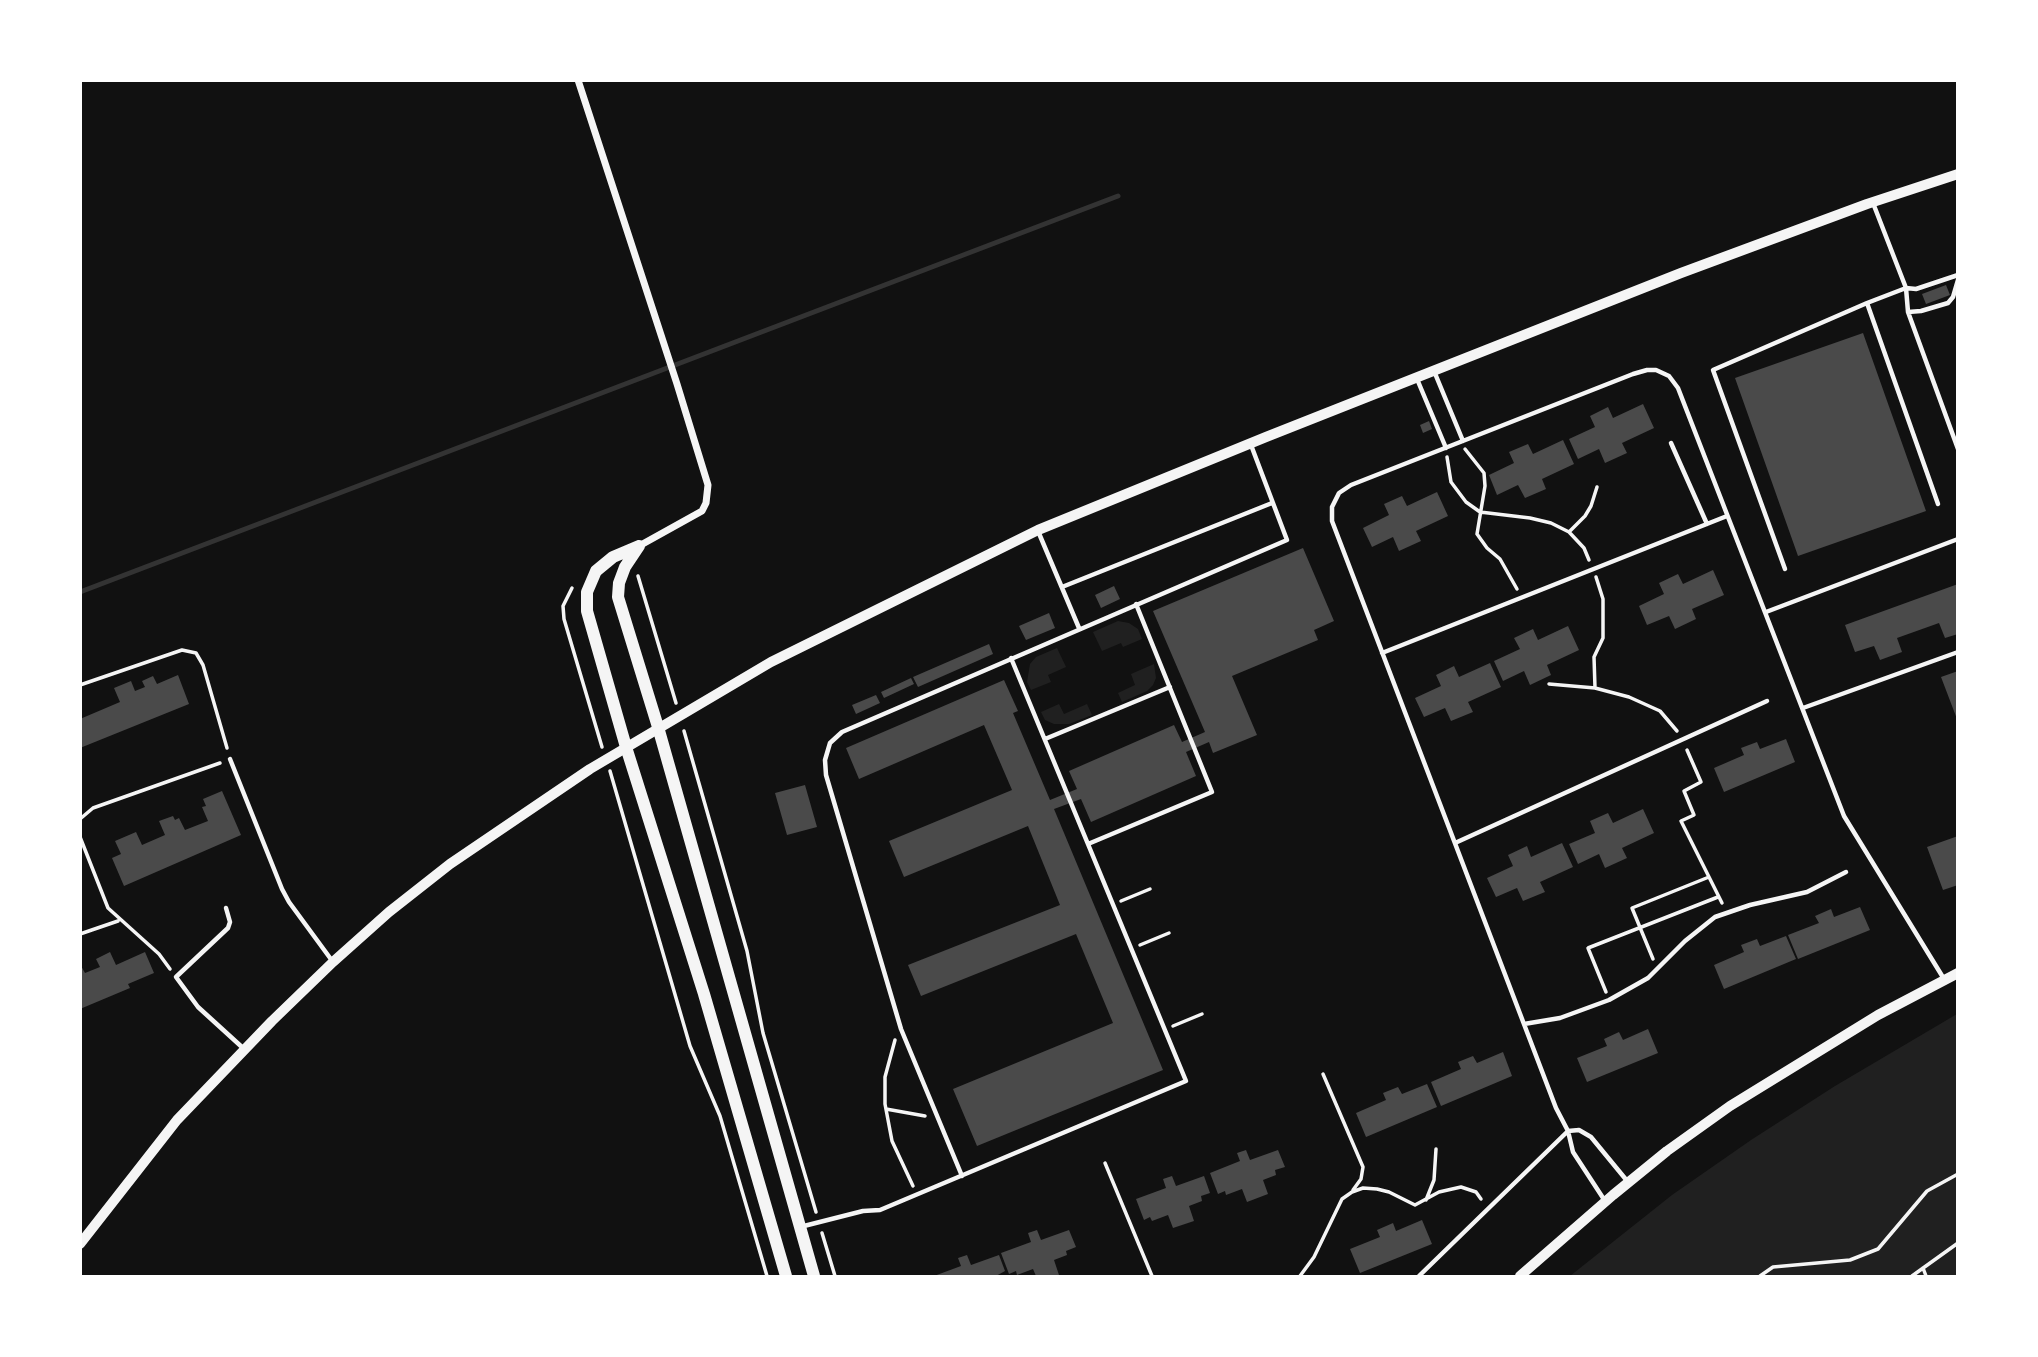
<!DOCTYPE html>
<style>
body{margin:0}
#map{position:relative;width:2038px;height:1357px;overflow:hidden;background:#111;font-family:Lora,serif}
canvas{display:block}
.frame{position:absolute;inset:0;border:82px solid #fff;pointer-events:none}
</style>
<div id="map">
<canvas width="2038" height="1357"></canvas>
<div class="frame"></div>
</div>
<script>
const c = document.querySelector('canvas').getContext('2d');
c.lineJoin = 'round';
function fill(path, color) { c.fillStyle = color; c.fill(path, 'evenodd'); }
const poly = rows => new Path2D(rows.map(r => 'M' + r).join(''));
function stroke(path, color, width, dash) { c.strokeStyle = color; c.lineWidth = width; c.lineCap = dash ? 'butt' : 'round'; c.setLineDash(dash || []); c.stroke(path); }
fill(poly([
 [1118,621,1129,623,1138,629,1142,639,1123,647,1121,643,1102,651,1093,632],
 [1057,648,1066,667,1048,675,1051,682,1031,690,1027,682,1030,664,1036,657],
 [1154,664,1156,678,1153,685,1147,691,1122,702,1118,693,1135,685,1131,674],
 [1059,704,1064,714,1087,704,1092,715,1069,724,1054,724,1045,720,1041,712],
 [1957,1014,1957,1276,1570,1276,1672,1195,1751,1140,1835,1086]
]), '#202020');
stroke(poly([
 [80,592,1118,196]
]), '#333', 5);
fill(poly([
 [1946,285,1950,295,1926,304,1922,294],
 [1863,333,1926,511,1798,556,1735,378],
 [1643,404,1654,428,1622,443,1627,453,1605,463,1599,449,1578,459,1569,439,1595,427,1590,416,1608,407,1613,418],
 [1429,421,1432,429,1423,433,1420,425],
 [1563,440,1574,464,1542,479,1546,489,1525,498,1518,485,1497,495,1489,475,1514,463,1509,452,1528,444,1533,454],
 [1437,492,1448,516,1416,531,1421,541,1399,551,1393,537,1372,547,1363,528,1389,515,1384,504,1402,496,1407,506],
 [1303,548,1334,621,1314,630,1318,640,1232,676,1257,735,1213,753,1209,742,1186,752,1196,776,1091,822,1081,799,1054,809,1163,1070,977,1146,953,1089,1113,1023,1076,934,921,996,908,965,1060,905,1028,826,904,877,889,841,1012,790,984,725,859,779,846,748,1004,680,1018,711,1013,713,1050,800,1077,789,1069,771,1174,725,1182,742,1205,732,1153,611],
 [1713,570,1724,595,1692,609,1696,619,1675,629,1669,616,1647,625,1639,606,1664,594,1659,583,1678,574,1683,584],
 [1958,584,1958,634,1945,638,1939,623,1897,638,1902,652,1880,660,1874,646,1855,652,1845,625],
 [1114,586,1120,599,1101,608,1095,595],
 [1049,613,1055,628,1026,640,1019,626],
 [1568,626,1579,650,1547,665,1551,675,1530,685,1524,671,1503,681,1494,661,1520,649,1514,638,1533,629,1538,640],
 [989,644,993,654,918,687,913,677],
 [1490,663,1501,687,1468,702,1473,712,1451,721,1445,708,1424,717,1415,698,1441,686,1436,675,1454,666,1459,677],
 [1958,671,1958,719,1957,719,1941,677],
 [178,675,189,704,80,748,80,719,120,702,114,688,131,681,135,691,145,687,142,681,153,676,157,684],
 [911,678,914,684,884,698,881,692],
 [876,695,880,703,856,714,852,705],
 [1786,739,1795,762,1724,792,1714,768,1744,755,1741,748,1757,742,1760,749],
 [805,785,817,827,787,835,775,793],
 [222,791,241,835,124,886,112,858,121,854,115,841,136,832,142,845,165,835,159,821,173,816,175,820,179,818,185,830,208,821,202,807,206,806,203,799],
 [1643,809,1654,833,1622,848,1627,858,1605,868,1599,854,1578,864,1569,844,1595,833,1590,821,1608,813,1613,823],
 [1958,836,1958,885,1943,890,1927,847],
 [1562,843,1573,867,1540,882,1545,892,1523,901,1517,888,1496,897,1487,878,1513,866,1508,855,1527,846,1531,857],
 [1860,907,1870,930,1798,959,1788,935,1819,923,1815,916,1831,909,1834,917],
 [1786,936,1796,959,1724,989,1714,965,1744,952,1741,945,1757,939,1760,946],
 [110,952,116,965,145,952,154,973,128,984,130,988,80,1009,80,964,85,973,100,967,96,959],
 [1648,1029,1658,1053,1587,1082,1577,1058,1607,1046,1604,1039,1619,1032,1623,1040],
 [1503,1052,1512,1076,1441,1106,1431,1082,1461,1069,1458,1062,1473,1056,1477,1063],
 [1427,1084,1437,1107,1366,1137,1356,1113,1386,1100,1383,1093,1398,1087,1402,1094],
 [1246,1150,1250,1160,1278,1150,1285,1167,1275,1170,1276,1175,1263,1180,1268,1194,1247,1202,1242,1189,1226,1195,1225,1191,1218,1194,1210,1173,1240,1161,1237,1153],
 [1172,1176,1176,1186,1204,1176,1210,1193,1201,1196,1202,1201,1189,1206,1194,1221,1173,1228,1168,1215,1152,1221,1150,1217,1144,1220,1136,1199,1166,1188,1163,1179],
 [1422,1220,1432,1244,1360,1273,1350,1249,1380,1237,1377,1230,1393,1223,1396,1231],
 [1037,1230,1041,1240,1069,1230,1076,1247,1066,1251,1067,1255,1054,1260,1059,1275,1036,1276,1033,1269,1017,1275,1016,1271,1009,1274,1001,1253,1031,1242,1028,1233],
 [967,1255,971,1265,999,1255,1005,1271,996,1276,934,1276,961,1266,958,1258]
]), '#4a4a4a');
stroke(poly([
 [1465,449,1484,473,1485,486,1477,534,1487,548,1500,559,1517,589],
 [1447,457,1451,482,1466,502,1480,512,1530,518,1551,523,1569,532,1584,548,1589,560],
 [1569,532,1585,516,1591,506,1597,487],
 [638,576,676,703],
 [572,588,563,606,564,619,602,747],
 [1549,684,1595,688,1629,697,1660,711,1677,731],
 [80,685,182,650,196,653,203,665,227,748],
 [1595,688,1594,657,1603,638,1603,599,1596,577],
 [684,731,747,951,763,1033,816,1212],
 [1687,750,1701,782,1684,791,1694,815,1681,821,1722,903],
 [610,771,690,1046,720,1116,767,1276],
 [80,819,93,808,220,763],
 [80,837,108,908,159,954,170,969],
 [1121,901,1150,889],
 [80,934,118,921],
 [1140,945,1169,933],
 [1653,959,1632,908,1709,877],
 [1606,992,1588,948,1718,897],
 [1173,1026,1202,1014],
 [895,1040,885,1077,885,1104,892,1141,913,1186],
 [1323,1074,1363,1167,1361,1179,1353,1190],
 [886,1109,925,1116],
 [1105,1163,1152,1276],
 [1426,1200,1434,1180,1436,1149],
 [822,1233,835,1276],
 [1923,1268,1926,1276],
 [1300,1276,1314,1257,1342,1199,1352,1192,1363,1188,1377,1189,1389,1192,1415,1205,1439,1192,1461,1187,1476,1192,1481,1199],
 [1760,1276,1773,1267,1850,1260,1878,1249,1927,1191,1958,1174],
 [1912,1276,1958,1243]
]), '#f5f5f5', 3.5);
stroke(poly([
 [1873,203,1906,288,1908,312,1958,449],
 [1867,303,1938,504],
 [1908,312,1921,311,1948,303,1953,297,1958,280],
 [1434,371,1463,441],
 [1417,379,1446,448],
 [1671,443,1707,524],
 [1038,531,1079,628],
 [1785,569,1713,370,1867,303,1906,288,1916,289,1958,275],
 [1062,587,1272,503],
 [1766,612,1958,539],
 [1382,653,1727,516],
 [1803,708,1958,652],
 [1045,739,1170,687],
 [230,759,282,889,289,902,333,962],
 [1455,843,1767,701],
 [1088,844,1212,792,1136,604],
 [226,908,230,922,228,928,176,977,198,1007,243,1048],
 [1524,1024,1560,1018,1609,1000,1648,978,1685,941,1715,917,1750,905,1807,892,1846,872],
 [962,1176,901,1029,826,775,825,760,830,743,842,732,1287,540,1251,445],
 [1605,1201,1573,1152,1568,1131,1556,1108,1332,521,1332,507,1339,493,1351,485,1633,374,1647,370,1656,370,1669,376,1678,388,1844,816,1944,979],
 [800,1227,863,1211,880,1210,1186,1081,1011,658],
 [1419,1276,1568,1131,1579,1130,1591,1137,1628,1182]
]), '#f5f5f5', 4.5);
stroke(poly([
 [578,80,677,384,708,485,706,503,702,511,639,546]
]), '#f5f5f5', 7);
stroke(poly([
 [80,1244,177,1120,272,1021,333,962,389,912,450,864,590,769,771,662,1038,530,1266,437,1681,273,1867,204,1958,174],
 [1520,1276,1613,1195,1667,1151,1730,1106,1878,1015,1958,973]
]), '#f5f5f5', 10);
stroke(poly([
 [639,546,613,557,596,571,587,592,587,611,626,747,704,994,786,1276],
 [639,546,625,567,619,583,618,597,658,727,814,1276]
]), '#f5f5f5', 12);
</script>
